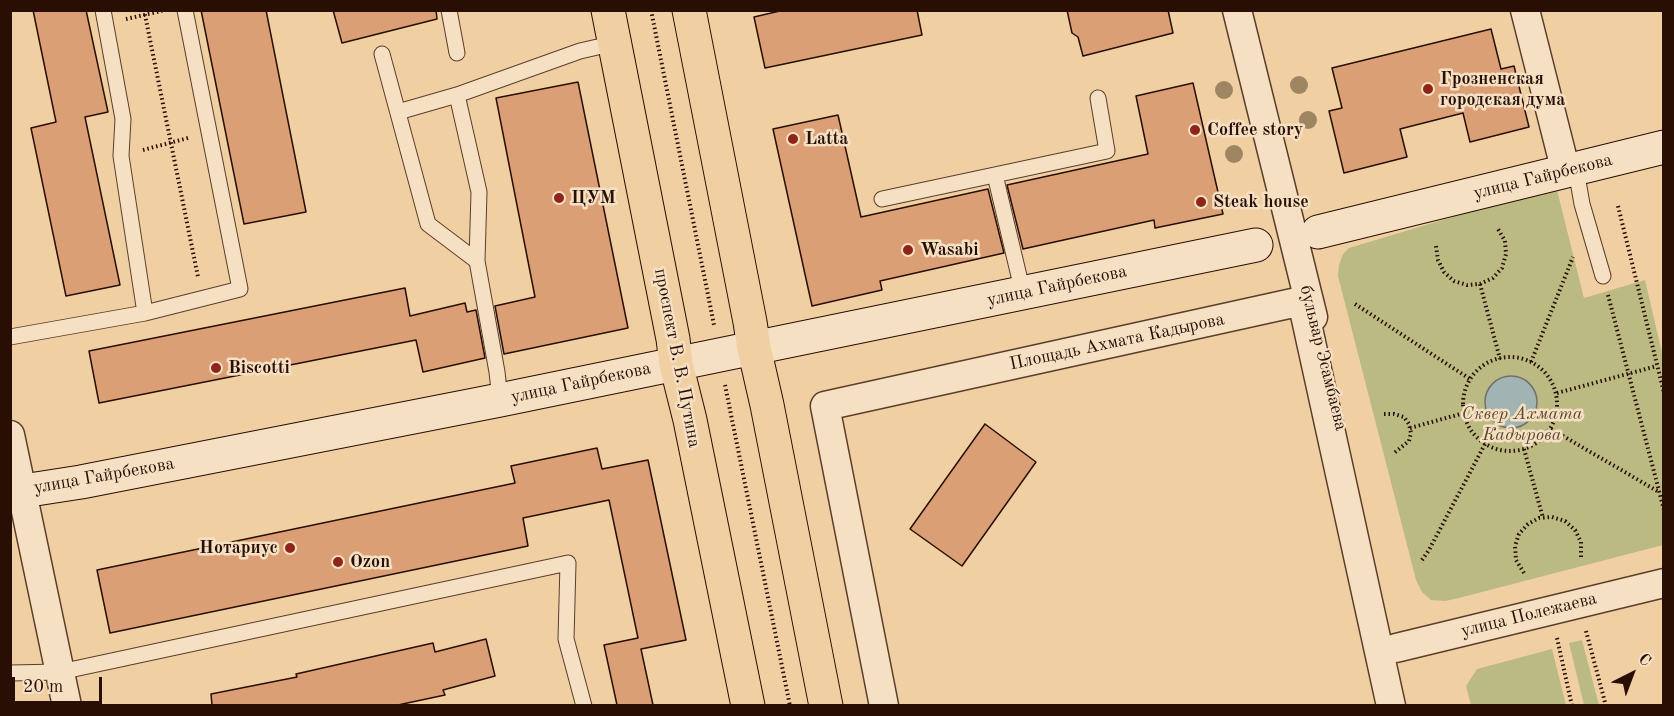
<!DOCTYPE html>
<meta charset="utf-8">
<style>
body{margin:0}
#map{position:relative;width:1674px;height:716px;overflow:hidden;background:#f0d0a2;font-family:"Old Standard TT",serif}
canvas{display:block}
.frame{position:absolute;inset:0;border:12px solid #280e03;pointer-events:none}
.north{position:absolute;left:1602px;top:644px;width:60px;height:60px;-webkit-text-stroke:4px #f5e0c3;paint-order:stroke;rotate:42deg;font-size:16px;font-weight:700;line-height:24px;text-align:center;color:#280e03}
.north::after{content:'';display:block;margin:auto;width:21px;height:27px;background:#280e03;clip-path:polygon(50% 0,100% 100%,50% 72%,0 100%)}
.scale{position:absolute;left:12px;top:677px;width:90px;height:27px;box-sizing:border-box;border:3px solid #280e03;border-top:0;padding-left:8px;font-size:18px;line-height:21px;white-space:nowrap;color:#280e03;-webkit-text-stroke:4px #f5e0c3;paint-order:stroke}
</style>
<div id="map">
<canvas width="1674" height="716"></canvas>
<div class="frame"></div>
<div class="north">С</div>
<div class="scale">20 m</div>
</div>
<script>
const c = document.querySelector('canvas').getContext('2d');
c.lineJoin = 'round';
function fill(path, color) { c.fillStyle = color; c.fill(path, 'evenodd'); }
const poly = rows => new Path2D(rows.map(r => 'M' + r).join(''));
function stroke(path, color, width, dash) { c.strokeStyle = color; c.lineWidth = width; c.lineCap = dash ? 'butt' : 'round'; c.setLineDash(dash || []); c.stroke(path); }
function write(font, color, halo, rows, align = 'center') {
  c.font = font + ' "Old Standard TT",serif'; c.lineWidth = 5; c.setLineDash([]); c.textBaseline = 'middle'; c.strokeStyle = halo; c.fillStyle = color; for (const [text, x, y, turn = 0] of rows) {
    c.save(); c.translate(x, y); c.rotate((+turn || 0) * Math.PI / 180); c.textAlign = isNaN(turn) ? turn : align; if (halo) c.strokeText(text, 0, 0); c.fillText(text, 0, 0); c.restore();
  }
}
fill(poly([
 [1556,186,1584,298,1645,280,1663,357,1663,545,1455,599,1445,601,1431,600,1422,592,1416,580,1338,276,1339,265,1343,254,1349,248],
 [1582,640,1599,705,1584,705,1569,643],
 [1552,649,1566,705,1471,705,1466,686,1477,669]
]), '#bcba83');
const water = poly([
 '1485 402a26 26 0 1 1 52 0a26 26 0 1 1-52 0Z'
]);
fill(water, '#a1b3b2');
stroke(water, '#71716c', 1.5);
const building = poly([
 [33,10,86,10,108,112,85,117,120,285,66,296,31,128,56,122,33,10],
 [201,10,266,10,306,212,244,224,201,10],
 [333,10,436,10,437,19,342,43,333,10],
 [784,10,917,10,922,35,765,68,754,17,784,10],
 [1067,10,1168,10,1173,33,1083,56,1078,37,1072,33,1067,10],
 [1491,29,1501,69,1514,66,1529,127,1470,142,1463,113,1400,129,1407,157,1344,173,1329,111,1342,108,1332,68,1491,29],
 [578,82,628,328,504,354,495,306,535,297,496,98,578,82],
 [1193,83,1223,214,1155,228,1154,220,1023,249,1007,185,1148,154,1136,96,1193,83],
 [838,115,861,217,988,189,1004,253,880,281,882,290,812,306,773,129,838,115],
 [405,288,410,316,465,303,467,312,476,310,485,358,423,372,416,340,99,403,89,351,405,288],
 [985,424,1036,462,962,566,910,529,985,424],
 [597,448,602,469,648,460,686,640,641,649,653,705,617,705,604,645,638,638,609,500,523,518,528,546,110,633,97,570,515,483,511,466,597,448],
 [486,639,495,676,443,690,445,695,398,705,212,705,211,694,297,677,296,674,433,643,435,652,486,639]
]);
fill(building, '#db9f76');
stroke(building, '#280e03', 1.5);
const lane = poly([
 [103,10,123,119,121,156,145,313],
 [449,10,457,53],
 [382,54,428,224,477,261,479,192,457,95],
 [398,112,457,95,580,51,615,43],
 [1576,170,1582,204,1603,276],
 [995,175,1023,293],
 [882,199,1107,151,1098,98],
 [477,261,497,372,500,400],
 [10,337,145,313,240,289,185,10],
 [10,673,60,672,568,563,566,639,584,706]
]);
const street = poly([
 [1237,10,1313,317],
 [1525,10,1566,172],
 [10,435,67,706],
 [1396,648,1664,583],
 [884,706,825,406,1302,301,1391,706]
]);
const secondary = poly([
 [1318,232,1664,147],
 [10,493,81,482,500,400,1256,245]
]);
const primary = poly([
 [608,10,673,339,676,364,690,420,748,706],
 [689,10,750,322,754,348,767,405,826,706]
]);
stroke(lane, '#5a3e2b', 17);
stroke(street, '#5a3e2b', 31);
stroke(secondary, '#280e03', 35);
stroke(primary, '#280e03', 35);
stroke(poly([
 [144,10,198,277],
 [651,10,714,325],
 [126,19,162,11],
 [143,150,188,138],
 [1618,206,1664,393],
 [1436,246,1438,260,1444,272,1454,281,1467,285,1480,284,1493,278,1502,268,1506,254,1505,241,1498,229],
 [1480,284,1500,359],
 [1608,295,1664,510],
 [1355,304,1470,379],
 '1463 404a47 47 0 1 1 94 0a47 47 0 1 1-94 0Z',
 [1531,362,1573,257],
 [725,385,790,706],
 [1557,393,1657,366],
 [1384,414,1394,414,1404,417,1409,424,1411,433,1409,441,1394,453],
 [1410,428,1464,413],
 [1551,429,1659,492],
 [1524,449,1543,518],
 [1422,560,1429,550,1485,444],
 [1524,573,1516,560,1515,546,1519,534,1528,524,1539,518,1552,517,1565,521,1575,530,1581,542,1581,558],
 [1586,631,1606,706],
 [1557,638,1572,706]
]), '#280e03', 4, [1.5, 3]);
stroke(lane, '#f5e0c3', 15);
stroke(street, '#f5e0c3', 28);
stroke(secondary, '#f5e0c3', 33);
stroke(primary, '#f0d0a2', 33);
c.fillStyle = '#9f8663';
for (const [x, y] of [
 [1299,85],
 [1224,90],
 [1308,120],
 [1234,154]
]) { c.beginPath(); c.arc(x, y, 9, 0, 2 * Math.PI); c.fill(); }
for (const [x, y, r, color] of [
 [1428,89,6,"#8f2418"],
 [1195,130,6,"#8f2418"],
 [793,139,6,"#8f2418"],
 [559,198,6,"#8f2418"],
 [1201,202,6,"#8f2418"],
 [908,250,6,"#8f2418"],
 [216,368,6,"#8f2418"],
 [290,548,6,"#8f2418"],
 [338,562,6,"#8f2418"]
]) { const dot = new Path2D(); dot.arc(x, y, r, 0, 2 * Math.PI); c.fillStyle = color; c.fill(dot); stroke(dot, '#f5e0c3', 2); }
write('bold 18px', '#280e03', '#f5e0c3', [
 ["Грозненская",1440,79],
 ["городская дума",1440,100],
 ["Coffee story",1207,130],
 ["Latta",805,139],
 ["ЦУМ",571,198],
 ["Steak house",1213,202],
 ["Wasabi",920,250],
 ["Biscotti",228,368],
 ["Нотариус",278,548,"right"],
 ["Ozon",350,562]
], 'left');
write('18px', '#280e03', '#f5e0c3', [
 ["улица Гайрбекова",1543,177,-14],
 ["улица Гайрбекова",1057,286,-12],
 ["Площадь Ахмата Кадырова",1117,342,-12],
 ["проспект В. В. Путина",677,358,79],
 ["бульвар Эсамбаева",1323,358,76],
 ["улица Гайрбекова",581,383,-12],
 ["улица Гайрбекова",104,476,-10],
 ["улица Полежаева",1529,615,-14]
]);
write('italic 18px', '#5c4a30', '#f5e0c3', [
 ["Сквер Ахмата",1522,414],
 ["Кадырова",1522,435]
]);
</script>
